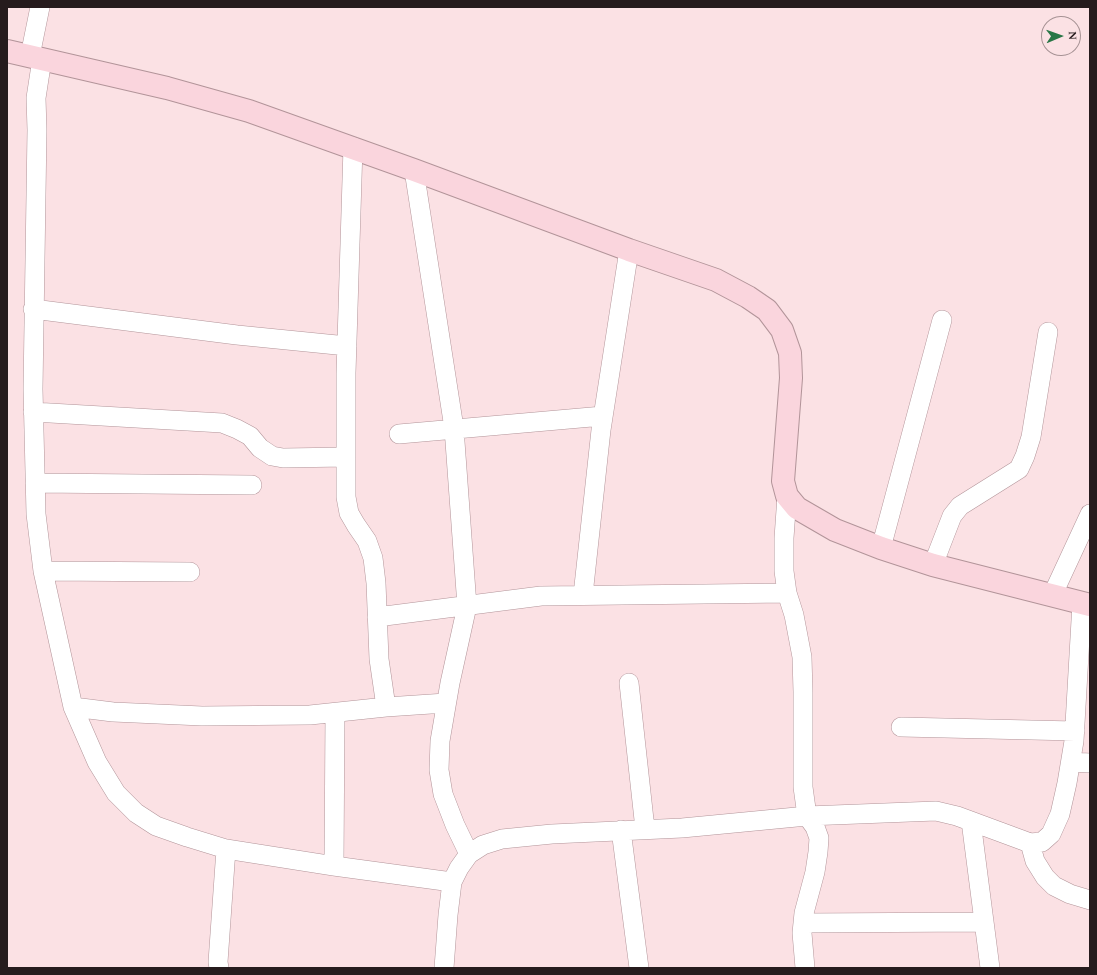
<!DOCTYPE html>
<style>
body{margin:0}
#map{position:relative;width:1097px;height:975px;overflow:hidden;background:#fbe1e4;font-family:Spectral,serif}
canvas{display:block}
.frame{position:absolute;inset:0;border:8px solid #261b1d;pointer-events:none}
.north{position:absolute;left:1041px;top:16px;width:40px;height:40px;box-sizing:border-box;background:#fbe1e4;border:1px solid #a69294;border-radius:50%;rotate:88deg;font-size:11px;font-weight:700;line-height:16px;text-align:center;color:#261b1d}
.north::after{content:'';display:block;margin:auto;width:14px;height:18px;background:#287646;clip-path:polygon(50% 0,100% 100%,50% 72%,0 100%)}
</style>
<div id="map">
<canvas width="1097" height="975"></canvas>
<div class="frame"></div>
<div class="north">N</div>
</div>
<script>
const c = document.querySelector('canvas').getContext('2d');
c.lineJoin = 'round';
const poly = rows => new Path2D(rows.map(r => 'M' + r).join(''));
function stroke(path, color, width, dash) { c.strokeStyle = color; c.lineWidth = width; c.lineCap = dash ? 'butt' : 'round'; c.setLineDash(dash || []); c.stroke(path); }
const street = poly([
 [30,56,40,7],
 [42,59,36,98,37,130,33,389,36,514,43,571,73,707,97,762,116,793,136,813,156,826,187,837,226,849,334,866,452,882],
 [353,147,346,373,346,497,349,513,356,525,367,541,373,558,376,583,379,659,386,707],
 [414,170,454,428,467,606,450,683,440,741,439,770,443,794,455,825,469,854],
 [33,309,237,335,347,346],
 [33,412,222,423,237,429,250,436,260,448,272,456,283,458,346,457],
 [399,434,603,416],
 [35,483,252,485],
 [787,496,784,538,784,571,787,593,794,615,802,657,803,692,803,787,807,816,815,827,819,838,818,852,815,872,804,913,802,933,805,968],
 [881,548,942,320],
 [933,565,952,516,960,506,1019,469,1025,456,1031,437,1048,332],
 [43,571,190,572],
 [583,595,601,430,629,250],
 [1052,596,1090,514],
 [377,617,541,596,787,593],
 [629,683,645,829],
 [73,707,113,712,202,716,310,715,386,707,446,703],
 [901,727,1075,731],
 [1071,762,1090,763],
 [971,821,990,968],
 [621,830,639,968],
 [1030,843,1035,861,1045,877,1054,886,1070,894,1090,900],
 [334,866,335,713],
 [803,923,983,922],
 [219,968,218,962,226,849],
 [444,968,448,915,452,882,459,868,469,854,483,845,502,839,552,834,682,828,807,816,936,811,957,816,1030,843,1042,842,1051,834,1060,814,1067,783,1074,741,1082,603]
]);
const secondary = poly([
 [7,51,167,88,249,111,414,170,629,250,716,280,748,297,767,310,782,330,790,353,791,378,783,481,787,496,797,508,835,530,881,548,933,565,1090,605]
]);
stroke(street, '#b29499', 20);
stroke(secondary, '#b29499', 24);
stroke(street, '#fff', 19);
stroke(secondary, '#fad5dd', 22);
</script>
